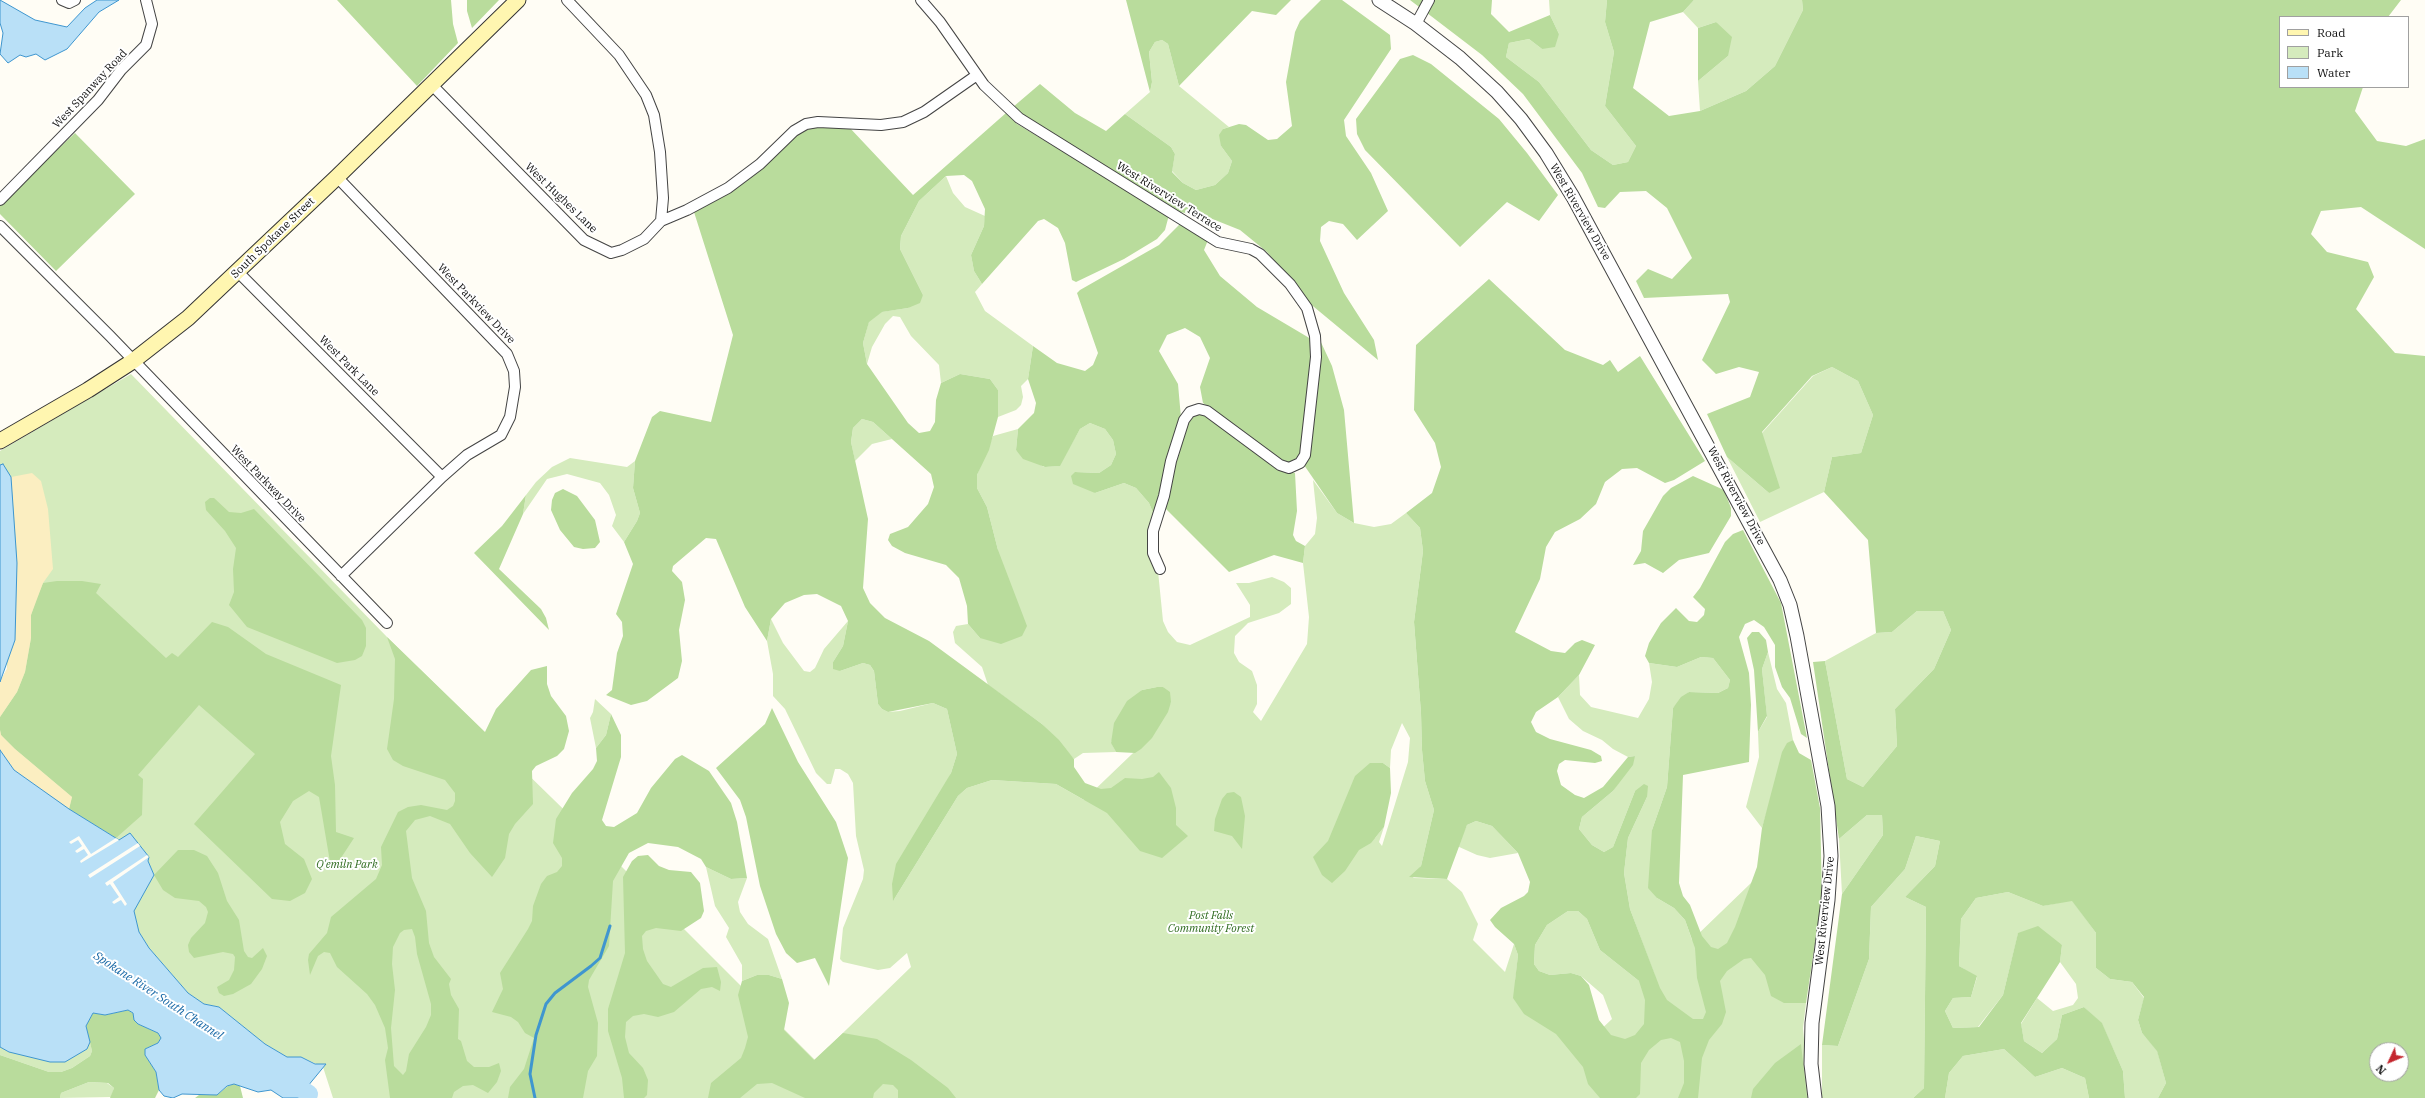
<!DOCTYPE html>
<style>
body{margin:0}
#map{position:relative;width:2425px;height:1098px;overflow:hidden;background:#fffdf5;font-family:"IBM Plex Serif",serif}
canvas{display:block}
.legend{position:absolute;left:2279px;top:16px;width:130px;height:72px;box-sizing:border-box;background:#fff;border:1px solid #a0a0a0;margin:0;padding:5px 7px;list-style:none;font-size:12px;color:#111}
.legend li{display:flex;align-items:center;gap:8px;height:20px}
.legend b{width:20px;border:1px solid #a0a0a0}
.north{position:absolute;left:2369px;top:1042px;width:40px;height:40px;box-sizing:border-box;background:#fff;border:1px solid #a0a0a0;border-radius:50%;rotate:226deg;font-size:11px;font-weight:700;line-height:16px;text-align:center;color:#111}
.north::after{content:'';display:block;margin:auto;width:14px;height:18px;background:#c4262e;clip-path:polygon(50% 0,100% 100%,50% 72%,0 100%)}
</style>
<div id="map">
<canvas width="2425" height="1098"></canvas>
<ul class="legend">
<li><b style="height:5px;background:#fff6b0"></b>Road</li>
<li><b style="height:11px;background:#d5ebbd"></b>Park</li>
<li><b style="height:11px;background:#b9e0f7"></b>Water</li>
</ul>
<div class="north">N</div>
</div>
<script>
const c = document.querySelector('canvas').getContext('2d');
c.lineJoin = 'round';
function fill(path, color) { c.fillStyle = color; c.fill(path, 'evenodd'); }
const poly = rows => new Path2D(rows.map(r => 'M' + r).join(''));
function stroke(path, color, width, dash) { c.strokeStyle = color; c.lineWidth = width; c.lineCap = dash ? 'butt' : 'round'; c.setLineDash(dash || []); c.stroke(path); }
function write(font, color, halo, rows, align = 'center') {
  c.font = font + ' "IBM Plex Serif",serif'; c.lineWidth = 4; c.setLineDash([]); c.textBaseline = 'middle'; c.strokeStyle = halo; c.fillStyle = color; for (const [text, x, y, turn = 0] of rows) {
    c.save(); c.translate(x, y); c.rotate((+turn || 0) * Math.PI / 180); c.textAlign = isNaN(turn) ? turn : align; if (halo) c.strokeText(text, 0, 0); c.fillText(text, 0, 0); c.restore();
  }
}
fill(poly([
 [1549,0,1607,0,1605,22,1614,52,1605,106,1636,146,1628,162,1613,165,1591,150,1539,82,1506,57,1509,43,1529,39,1542,49,1559,34,1550,15],
 [1694,0,1802,0,1803,10,1775,66,1746,91,1700,111,1698,81,1728,56,1716,22,1698,28,1683,12],
 [1162,40,1168,44,1179,86,1229,127,1223,129,1221,146,1232,161,1228,173,1215,185,1196,190,1183,183,1172,171,1175,154,1171,147,1125,114,1150,92,1152,82,1149,52,1155,42],
 [946,176,953,193,965,207,985,216,984,226,971,255,974,271,982,284,975,292,985,311,1033,346,1028,379,1021,386,1023,397,1021,405,1016,410,998,417,998,390,990,379,960,374,941,383,939,365,911,336,900,317,893,316,885,324,872,347,867,364,863,343,869,321,881,312,908,308,923,295,900,249,901,236,919,201],
 [1832,367,1858,381,1873,415,1861,453,1832,457,1824,492,1760,522,1727,457,1769,493,1762,433,1813,376],
 [131,374,387,637,593,838,815,1060,911,967,907,953,890,968,878,970,843,962,840,959,843,928,863,879,864,870,856,836,853,783,848,774,840,769,835,769,831,784,827,784,816,773,785,709,773,696,773,674,767,641,771,619,783,643,804,671,810,672,815,668,824,649,848,621,843,646,833,662,840,671,863,663,870,665,874,671,878,704,882,709,888,712,900,711,933,703,947,709,957,754,951,773,893,901,958,796,967,788,992,780,1056,784,1084,800,1155,732,1171,702,1163,687,1157,687,1142,690,1111,742,1116,752,1083,753,1074,759,1042,724,988,685,982,667,955,643,953,632,956,626,968,624,980,638,998,550,987,507,977,488,977,475,993,436,1018,429,1016,450,1044,467,1059,466,1080,429,1090,423,1105,429,1113,440,1116,454,1111,465,1099,473,1075,472,1095,493,1124,483,1136,488,1149,503,1154,515,1148,540,1149,553,1158,571,1163,621,1168,632,1177,642,1190,645,1250,617,1250,605,1236,583,1249,583,1272,577,1284,582,1291,588,1291,604,1279,613,1248,623,1235,636,1234,653,1239,662,1252,671,1257,685,1257,704,1253,712,1261,721,1307,644,1309,617,1303,563,1305,546,1315,534,1317,518,1313,480,1337,513,1354,523,1374,527,1391,524,1406,513,1420,528,1423,551,1414,622,1421,713,1422,750,1425,781,1434,810,1421,866,1413,878,1447,879,1462,892,1478,924,1473,940,1505,972,1514,944,1518,955,1515,983,1579,1050,1612,1019,1603,995,1581,976,1571,973,1550,975,1539,971,1534,964,1535,945,1547,925,1568,911,1578,911,1587,919,1600,950,1639,981,1655,976,1630,909,1624,873,1628,838,1647,797,1635,791,1613,847,1604,852,1592,845,1579,829,1582,817,1613,791,1635,756,1628,757,1613,749,1602,740,1583,731,1569,719,1558,697,1579,675,1580,695,1591,707,1638,718,1649,699,1652,682,1649,663,1677,667,1701,657,1713,658,1730,680,1728,688,1718,693,1689,692,1673,708,1667,787,1652,830,1657,898,1674,908,1685,920,1692,940,1809,827,1804,1003,1806,1003,1803,1028,1809,1098,333,1098,323,1067,301,1057,287,1057,265,1044,219,1007,204,1004,188,993,149,948,139,932,133,911,154,875,148,861,149,857,130,834,119,840,69,809,48,795,0,750,0,682,7,669,3,464,0,465,0,451],
 [1402,723,1410,738,1408,762,1382,846,1379,842,1384,827,1375,838,1383,763,1390,768,1391,750],
 [862,419,873,422,892,439,872,444,855,461,851,442,853,428],
 [570,458,627,467,635,461,633,488,640,513,637,521,624,542,612,526,616,515,609,495,600,483,567,474,547,479,523,514,526,495,536,482,552,467],
 [1917,611,1943,611,1951,630,1934,669,1895,709,1897,746,1863,787,1847,779,1825,661,1876,633,1892,632],
 [1768,652,1777,689,1786,703,1793,740,1787,744,1762,828,1746,807,1759,757,1758,732,1767,717,1762,669],
 [595,699,611,714,606,735,596,748,590,718,593,712],
 [1867,815,1882,815,1883,835,1842,894,1839,839],
 [1476,821,1492,826,1518,853,1490,858,1477,855,1457,846,1467,825],
 [1916,836,1940,841,1935,866,1905,897,1926,907,1924,1088,1913,1098,1822,1098,1822,1045,1838,1046,1869,959,1871,907,1905,869],
 [706,867,731,879,747,878,738,902,740,912,748,924,768,939,782,979,769,975,757,975,742,981,742,965,726,937,729,928,715,906],
 [2008,892,2043,906,2072,900,2096,933,2096,968,2110,979,2132,982,2144,998,2138,1020,2142,1033,2157,1050,2166,1083,2158,1098,2125,1098,2123,1071,2102,1024,2084,1007,2062,1015,2057,1039,2042,1053,2024,1041,2021,1024,2037,998,2053,1011,2073,1005,2078,998,2076,984,2060,962,2062,945,2018,934,2003,995,1978,1027,1953,1028,1945,1011,1953,998,1971,997,1977,977,1959,966,1961,919,1976,898],
 [90,1042,92,1051,90,1056,72,1068,61,1072,49,1072,0,1055,0,1047,9,1052,87,1049],
 [2004,1049,2035,1077,2062,1068,2085,1078,2089,1098,1945,1098,1949,1073,1963,1056],
 [89,1082,107,1083,114,1088,111,1097,60,1098,61,1093]
]), '#d5ebbd');
fill(poly([
 [337,0,451,0,453,24,458,43,417,86],
 [467,0,499,0,472,28,467,11],
 [1126,0,1291,0,1276,15,1252,11,1179,86,1168,44,1162,40,1155,42,1149,52,1152,82,1150,92],
 [1321,0,1342,0,1390,35,1391,49,1344,120,1346,136,1371,173,1388,211,1357,240,1343,224,1329,221,1321,227,1320,241,1344,293,1374,340,1378,360,1308,302,1267,252,1240,230,1210,218,1175,211,1024,118,1013,107,1040,84,1075,113,1106,131,1125,114,1171,147,1175,154,1172,172,1183,183,1196,190,1215,185,1228,173,1232,161,1221,146,1219,135,1223,129,1239,124,1246,125,1268,140,1277,139,1292,126,1286,82,1295,32,1300,21],
 [1410,0,1492,0,1491,14,1509,32,1550,15,1559,34,1555,47,1542,49,1529,39,1509,43,1506,57,1539,82,1591,150,1613,165,1628,162,1636,146,1605,106,1614,52,1605,22,1607,0,1694,0,1683,12,1650,22,1633,88,1669,116,1700,111,1746,91,1775,66,1803,10,1802,0,2401,0,2388,17,2280,17,2280,87,2363,87,2355,111,2377,141,2406,146,2425,139,2425,249,2361,207,2321,211,2311,234,2327,252,2368,262,2374,277,2356,309,2395,353,2425,356,2425,1098,2158,1098,2166,1083,2157,1051,2142,1033,2138,1020,2144,997,2132,982,2110,979,2096,968,2096,933,2072,901,2043,906,2008,892,1976,898,1961,919,1959,966,1977,976,1971,997,1953,998,1945,1011,1953,1028,1979,1027,2003,995,2018,933,2038,926,2062,945,2060,962,2021,1023,2024,1041,2042,1053,2057,1039,2062,1015,2084,1007,2102,1023,2123,1071,2125,1098,2089,1098,2085,1078,2062,1068,2035,1077,2004,1049,1963,1056,1949,1073,1945,1098,1913,1098,1924,1088,1926,907,1905,897,1935,866,1940,841,1916,836,1905,869,1871,907,1869,959,1838,1046,1822,1045,1842,894,1883,835,1882,815,1867,815,1839,839,1813,662,1825,661,1847,779,1863,787,1897,746,1895,709,1934,669,1951,630,1943,611,1917,611,1892,632,1876,633,1868,540,1824,492,1832,457,1861,453,1873,415,1858,381,1832,367,1812,376,1762,432,1780,488,1769,493,1727,457,1707,414,1750,397,1759,372,1739,367,1716,374,1702,360,1730,302,1728,294,1644,298,1636,281,1648,269,1672,279,1692,258,1667,208,1646,191,1620,192,1605,208,1598,207,1582,173,1523,94,1482,55],
 [2377,1050,2401,1050,2401,1074,2377,1074],
 [1716,22,1732,37,1728,56,1698,81,1698,28],
 [1413,55,1431,64,1499,119,1527,153,1558,195,1539,221,1507,202,1460,247,1365,150,1357,134,1356,119,1400,59],
 [1006,113,1017,124,1169,215,1165,230,1157,239,1124,259,1076,282,1072,280,1065,243,1058,228,1044,219,1038,221,982,284,974,271,971,255,984,226,985,209,972,181,964,175,946,176,919,201,901,236,900,249,923,295,920,303,908,308,882,312,869,322,863,343,867,364,908,423,919,433,930,431,935,422,936,400,941,383,960,374,990,379,998,390,998,417,989,450,977,475,977,488,987,507,998,550,1027,626,1022,636,1001,644,980,638,968,624,967,606,959,578,946,565,905,553,892,546,888,540,890,534,908,527,928,504,934,487,931,474,873,422,862,419,853,428,851,442,868,519,863,588,870,603,885,618,929,641,1042,724,1059,740,1074,759,1074,767,1085,783,1101,789,1111,788,1125,778,1142,779,1153,777,1159,772,1171,788,1176,808,1176,825,1188,836,1162,858,1140,851,1107,813,1056,784,992,780,967,788,958,796,893,901,892,884,896,864,951,773,957,754,947,709,933,703,888,712,882,709,878,704,874,671,870,665,863,663,840,671,833,669,833,662,843,646,848,621,841,606,817,594,804,595,785,603,771,619,767,641,745,607,716,539,706,538,673,566,672,571,682,582,685,600,679,630,682,661,678,678,647,701,631,705,606,695,612,690,617,653,623,636,622,622,616,614,633,564,624,542,637,521,640,513,633,488,635,461,652,417,660,411,711,422,733,335,694,212,732,190,797,134,819,125,849,127,913,195],
 [75,133,135,194,56,271,0,214,0,204],
 [1181,223,1208,240,1204,250,1220,276,1257,307,1311,339,1313,356,1302,454,1297,461,1290,463,1281,461,1203,403,1200,387,1210,358,1200,337,1185,328,1167,335,1159,351,1178,384,1181,418,1154,515,1149,503,1136,488,1124,483,1095,493,1073,484,1071,476,1075,472,1099,473,1111,465,1116,454,1113,440,1105,429,1090,423,1080,429,1060,466,1045,467,1023,459,1016,450,1018,429,1034,413,1036,403,1028,379,1033,346,1057,363,1085,371,1093,365,1098,353,1077,293,1080,290,1159,245],
 [1489,279,1565,350,1603,365,1610,360,1618,372,1640,356,1705,461,1674,480,1665,483,1637,468,1622,469,1605,482,1596,504,1580,519,1555,532,1546,547,1540,579,1515,632,1551,651,1565,653,1575,643,1582,640,1595,645,1579,675,1558,697,1536,712,1531,722,1536,732,1550,739,1591,750,1601,756,1602,761,1595,763,1565,760,1559,764,1557,771,1561,785,1575,795,1584,798,1603,787,1628,757,1635,756,1633,765,1613,791,1582,817,1579,829,1592,845,1604,852,1613,847,1635,791,1644,784,1648,786,1647,797,1628,838,1624,873,1630,909,1660,988,1667,1000,1693,1019,1703,1019,1706,1012,1697,978,1695,948,1685,920,1674,908,1657,898,1648,888,1652,830,1667,787,1673,708,1681,697,1689,692,1718,693,1728,688,1730,680,1713,658,1701,657,1677,667,1649,663,1645,656,1649,643,1661,623,1676,608,1689,621,1697,622,1704,615,1705,609,1693,597,1700,588,1725,542,1733,534,1743,530,1781,603,1807,738,1801,734,1790,698,1782,687,1775,667,1775,645,1764,627,1754,620,1745,624,1739,637,1749,673,1751,705,1749,762,1683,775,1679,883,1683,896,1690,905,1702,936,1711,947,1718,949,1727,943,1735,927,1757,867,1762,828,1782,752,1787,743,1793,740,1799,753,1811,760,1820,808,1822,897,1806,1003,1784,1003,1771,996,1765,975,1751,958,1744,959,1727,971,1720,981,1726,1012,1722,1024,1709,1040,1702,1058,1698,1098,1678,1098,1684,1083,1684,1061,1680,1042,1671,1038,1661,1040,1649,1050,1641,1063,1640,1094,1636,1098,1600,1098,1588,1084,1583,1067,1556,1034,1524,1014,1513,998,1518,955,1514,944,1495,927,1490,920,1501,908,1524,896,1528,892,1530,882,1518,853,1492,826,1476,821,1467,825,1447,879,1409,877,1421,866,1434,810,1425,781,1422,750,1421,713,1414,622,1423,551,1420,528,1406,513,1432,493,1441,467,1435,443,1414,410,1416,345],
 [1568,911,1578,911,1587,919,1600,950,1639,981,1645,1000,1644,1024,1635,1035,1625,1039,1611,1035,1599,1020,1589,985,1581,976,1571,973,1550,975,1539,971,1534,964,1535,945,1547,925],
 [1319,338,1332,366,1344,410,1354,523,1337,513,1304,465],
 [1207,413,1279,468,1295,473,1297,511,1293,535,1296,541,1305,546,1303,563,1274,555,1229,572,1164,507,1186,421,1192,415],
 [1693,476,1724,490,1731,508,1731,516,1709,553,1679,560,1663,573,1645,563,1633,565,1641,551,1643,531,1663,496,1671,488],
 [563,489,577,496,595,520,600,542,595,548,583,549,574,547,560,530,551,510,552,500,555,493],
 [526,495,523,514,499,569,541,609,546,618,549,630,474,553,502,526],
 [210,498,214,498,229,512,241,513,254,509,362,620,366,628,366,646,362,656,355,660,337,663,247,627,229,605,234,592,233,569,236,548,225,531,206,510,205,502],
 [57,581,82,581,101,584,96,593,166,658,172,653,178,657,212,622,228,627,266,654,341,685,331,756,335,785,336,832,354,838,335,867,330,862,319,797,309,791,293,801,280,822,285,844,304,859,312,879,305,893,290,901,272,899,194,824,255,754,199,705,138,775,143,779,142,815,116,838,69,809,72,797,15,749,1,735,0,730,0,717,17,692,25,672,31,638,31,615,36,600,43,583],
 [1752,632,1759,632,1766,640,1768,652,1762,669,1767,716,1758,732,1754,670,1747,638],
 [387,637,485,732,496,709,531,670,547,666,547,684,551,696,566,716,569,731,564,749,557,756,536,766,532,771,533,804,515,824,509,834,505,858,492,877,470,853,450,824,430,816,415,820,406,831,412,878,426,911,429,943,434,957,451,979,449,984,451,995,459,1009,458,1039,461,1041,467,1061,474,1067,489,1067,499,1063,501,1071,497,1082,488,1093,473,1085,463,1086,454,1092,452,1098,390,1098,385,1060,388,1048,385,1028,375,1005,367,994,337,967,330,953,324,952,318,956,310,975,308,960,309,954,327,933,331,917,376,879,382,865,381,847,398,812,408,807,421,805,447,810,453,806,455,801,455,793,445,780,403,766,393,760,387,749,394,699,395,659],
 [404,930,412,929,415,937,417,954,431,1004,431,1015,426,1027,409,1054,406,1071,403,1075,394,1066,391,1028,395,990,392,964,393,947,400,933],
 [1157,687,1163,687,1170,692,1171,702,1168,712,1152,738,1141,749,1135,753,1116,752,1111,743,1114,723,1127,701,1142,690],
 [772,708,798,762,836,822,848,858,829,986,815,958,797,963,786,953,776,934,760,886,746,817,740,800,716,768,765,724],
 [611,714,621,735,621,757,602,820,606,826,614,827,637,813,651,788,675,759,682,755,709,771,731,803,737,822,747,878,731,879,706,867,701,859,678,847,648,843,629,853,613,881,609,946,589,980,588,987,598,1023,597,1056,588,1071,583,1098,508,1098,510,1087,524,1069,534,1038,525,1033,518,1022,511,1017,492,1012,503,989,500,973,528,929,532,921,533,906,541,884,547,876,557,872,562,866,562,858,553,843,556,819,572,793,593,769,597,761,596,748,606,735],
 [1370,763,1383,763,1390,768,1391,793,1384,827,1371,843,1359,850,1345,871,1332,883,1322,875,1313,857,1328,841,1355,776],
 [1234,792,1241,797,1245,816,1242,849,1232,836,1214,831,1215,819,1222,799,1227,793],
 [178,850,194,850,207,856,218,873,227,901,239,920,244,951,248,957,252,958,263,948,267,956,262,969,251,984,233,994,224,996,219,993,217,987,229,980,234,970,235,957,233,954,223,952,194,958,189,952,188,945,191,938,205,923,208,912,206,907,199,901,175,898,163,890,154,875],
 [648,855,659,866,669,870,691,872,700,883,704,911,701,918,681,931,656,928,646,931,642,936,643,949,647,961,663,984,671,987,703,968,717,967,721,982,720,991,712,987,701,989,674,1012,658,1017,644,1014,633,1016,626,1022,625,1037,629,1053,643,1068,648,1080,647,1095,644,1098,624,1098,622,1078,608,1031,608,1009,625,953,623,877,632,861,638,856],
 [757,975,769,975,782,979,789,1003,784,1030,814,1060,843,1033,877,1039,911,1060,948,1088,956,1098,898,1098,898,1090,893,1085,883,1084,874,1093,873,1098,805,1098,772,1083,757,1084,740,1098,708,1098,711,1083,741,1058,745,1048,748,1037,738,995,742,981],
 [128,1010,134,1014,134,1020,138,1024,158,1033,161,1038,158,1043,145,1049,145,1055,156,1072,159,1090,155,1098,110,1098,114,1088,108,1083,89,1082,61,1093,60,1098,0,1098,0,1055,49,1072,61,1072,72,1068,90,1056,92,1051,86,1026,93,1013,105,1015],
 [1801,1044,1807,1098,1751,1098,1753,1089,1775,1063],
 [234,1084,240,1086,243,1098,195,1098,199,1095,217,1095,228,1086]
]), '#b9dc9c');
fill(poly([
 [32,473,41,481,48,509,53,569,43,583,31,615,31,638,25,672,17,692,0,717,0,682,7,669,17,557,11,477],
 [0,730,1,735,15,749,72,797,69,809,14,770,0,750]
]), '#fbeec1');
const water = poly([
 [0,0,35,20,67,27,85,8,97,0,119,0,99,12,67,49,45,60,36,54,26,57,20,55,8,63,0,54,3,33,0,23,0,0],
 [3,464,11,477,17,563,15,640,0,682,0,465,3,464],
 [0,750,14,770,69,809,119,840,130,833,149,857,148,861,154,875,134,911,139,932,149,948,188,993,204,1004,219,1007,265,1044,287,1057,301,1057,315,1064,326,1064,298,1098,283,1098,271,1090,258,1092,234,1084,227,1086,217,1095,182,1094,173,1098,164,1096,159,1090,156,1072,145,1055,145,1049,158,1043,161,1038,158,1033,138,1024,134,1020,133,1013,128,1010,105,1015,93,1013,86,1026,90,1042,87,1049,65,1062,50,1062,9,1052,0,1047,0,750]
]);
fill(water, '#b9e0f7');
stroke(water, '#3f96cf', 1);
fill(poly([
 [79,836,91,854,116,838,119,840,81,863,80,861,88,855,84,849,77,853,75,851,82,846,78,840,71,844,69,842],
 [138,843,140,846,90,878,88,875],
 [147,855,149,857,113,882,127,904,125,906,121,900,114,904,112,902,119,897,110,884,107,886,105,883]
]), '#fffdf5');
stroke(poly([
 [309,1094,312,1098],
 [535,1098,530,1074,536,1035,546,1004,555,993,591,966,600,958,610,926]
]), '#3f96cf', 3);
stroke(poly([
 [285,1078,309,1094]
]), '#b9e0f7', 18);
const minor = poly([
 [62,0,69,3,75,0],
 [921,0,940,22,984,85,1019,118,1218,242,1251,249,1260,254,1290,284,1307,308,1315,336,1316,357,1305,455,1300,463,1289,468,1280,465,1207,411,1199,409,1190,412,1184,420,1171,461,1164,496,1153,531,1153,553,1160,569],
 [1416,24,1429,0],
 [431,84,584,240,611,253,622,250,644,239,661,221,663,198,660,152,654,115,646,95,619,55,567,0],
 [337,177,507,354,514,371,515,387,510,417,501,435,467,455,442,477,341,576],
 [0,200,98,100,121,70,146,45,152,24,146,0],
 [661,221,687,210,728,188,760,164,794,131,806,124,818,122,881,125,903,122,924,112,977,75],
 [0,226,110,336,387,623],
 [238,272,442,477]
]);
const tertiary = poly([
 [1379,0,1416,24,1460,58,1497,92,1521,119,1546,153,1573,197,1780,580,1790,605,1797,636,1828,806,1831,856,1828,900,1812,1023,1811,1064,1815,1098]
]);
const secondary = poly([
 [0,441,88,390,133,361,188,318,337,177,518,0]
]);
stroke(minor, '#444', 12);
stroke(tertiary, '#444', 15);
stroke(secondary, '#333', 17);
stroke(minor, '#fff', 10);
stroke(tertiary, '#fff', 13);
stroke(secondary, '#fff6b0', 15);
write('11px', '#111', '#fff', [
 ["West Spanway Road",90,89,-47],
 ["West Riverview Terrace",1169,197,32],
 ["West Hughes Lane",561,198,44],
 ["West Riverview Drive",1580,212,60],
 ["South Spokane Street",273,238,-44],
 ["West Parkview Drive",476,304,46],
 ["West Park Lane",349,366,45],
 ["West Parkway Drive",268,484,46],
 ["West Riverview Drive",1736,496,62],
 ["West Riverview Drive",1825,911,-84]
]);
write('italic 11px', '#2f6b1f', '#fff', [
 ["Q'emiln Park",347,865],
 ["Post Falls",1211,916],
 ["Community Forest",1211,929]
]);
write('italic 12px', '#1768a6', '#fff', [
 ["Spokane River South Channel",158,996,33]
]);
</script>
